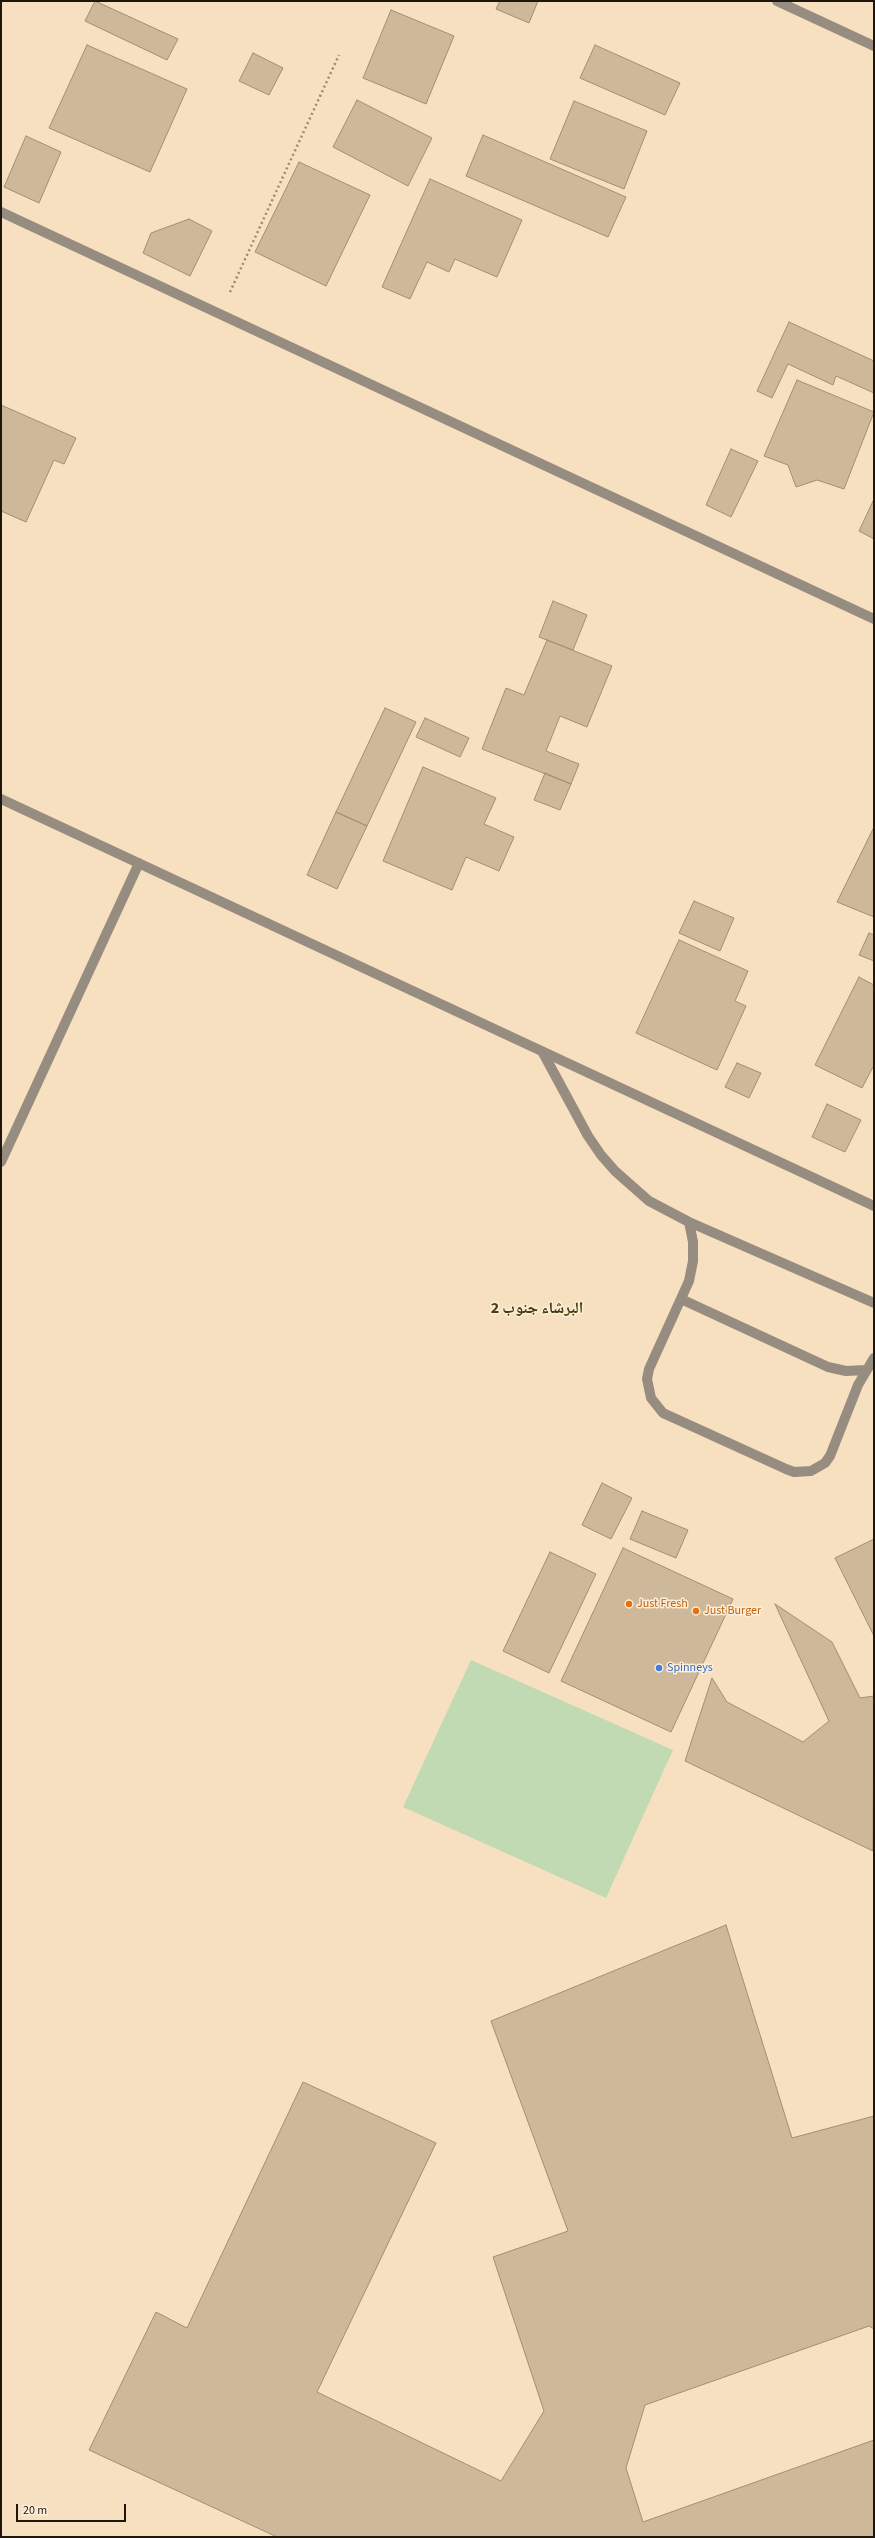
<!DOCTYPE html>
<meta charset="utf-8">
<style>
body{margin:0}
#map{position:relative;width:875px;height:2538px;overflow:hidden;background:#f6e0c0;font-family:"Source Sans 3",sans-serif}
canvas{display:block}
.frame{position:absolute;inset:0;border:2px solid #1f170b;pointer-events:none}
.scale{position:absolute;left:16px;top:2504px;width:110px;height:18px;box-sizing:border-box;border:2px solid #1f170b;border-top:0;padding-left:5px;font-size:12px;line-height:14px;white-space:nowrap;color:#1f170b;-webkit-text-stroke:3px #fceedb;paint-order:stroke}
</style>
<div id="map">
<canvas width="875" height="2538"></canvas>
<div class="frame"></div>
<div class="scale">20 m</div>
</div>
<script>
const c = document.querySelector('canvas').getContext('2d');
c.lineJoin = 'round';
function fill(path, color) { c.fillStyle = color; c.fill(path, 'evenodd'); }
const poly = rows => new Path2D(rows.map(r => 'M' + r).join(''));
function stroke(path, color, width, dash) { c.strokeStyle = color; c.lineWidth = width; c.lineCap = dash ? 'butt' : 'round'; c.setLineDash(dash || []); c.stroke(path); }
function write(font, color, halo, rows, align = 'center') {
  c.font = font + ' "Source Sans 3","Noto Naskh Arabic",sans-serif'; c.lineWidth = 3; c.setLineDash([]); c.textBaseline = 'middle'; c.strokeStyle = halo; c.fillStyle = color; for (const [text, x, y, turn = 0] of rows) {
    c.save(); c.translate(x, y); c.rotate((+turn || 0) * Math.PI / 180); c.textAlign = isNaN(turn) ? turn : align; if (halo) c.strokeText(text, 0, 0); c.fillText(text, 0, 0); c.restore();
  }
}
fill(poly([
 [471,1660,673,1750,606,1898,403,1807]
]), '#c1dab4');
const building = poly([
 [95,1,178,39,167,60,85,21,95,1],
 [500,1,538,1,529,23,496,9,500,1],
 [391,10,454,36,426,104,363,78,391,10],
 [87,45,187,89,150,172,49,128,87,45],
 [595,45,680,83,665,115,580,78,595,45],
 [253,53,283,68,269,95,239,81,253,53],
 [357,100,432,138,408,186,333,147,357,100],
 [574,101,647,131,624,189,550,159,574,101],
 [483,135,626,197,608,237,466,176,483,135],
 [26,136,61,152,39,203,4,187,26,136],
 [299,162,370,195,326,286,255,252,299,162],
 [430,179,522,220,497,277,455,259,449,272,427,262,410,299,382,287,430,179],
 [189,219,212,231,190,276,143,253,151,233,189,219],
 [789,322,874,361,874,393,836,376,833,385,788,364,772,398,757,391,789,322],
 [797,380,874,412,844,489,817,480,796,487,788,465,764,456,797,380],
 [1,405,76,438,64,464,54,460,26,522,1,511,1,405],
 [731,449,758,461,731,517,706,505,731,449],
 [874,499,874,539,859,531,874,499],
 [553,601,587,615,573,650,539,637,553,601],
 [547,640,612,666,587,727,560,716,546,751,579,764,571,784,482,749,506,688,524,695,547,640],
 [385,708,416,722,367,826,336,812,385,708],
 [425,718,469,738,460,757,416,737,425,718],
 [423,767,496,798,484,824,514,837,499,871,466,857,452,890,383,861,423,767],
 [545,773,571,784,560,810,534,800,545,773],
 [336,812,367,826,337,889,307,875,336,812],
 [874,827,874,917,837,902,874,827],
 [694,901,734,918,720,951,679,933,694,901],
 [869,933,874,935,874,961,859,955,869,933],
 [679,940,748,971,735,1001,746,1006,717,1070,636,1033,679,940],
 [859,977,874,985,874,1065,862,1088,815,1065,859,977],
 [737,1063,761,1073,749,1098,725,1087,737,1063],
 [827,1104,861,1120,845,1152,812,1137,827,1104],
 [602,1483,632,1498,611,1539,582,1525,602,1483],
 [642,1511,688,1530,676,1558,630,1539,642,1511],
 [874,1539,874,1636,835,1558,874,1539],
 [623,1548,733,1599,671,1732,561,1681,623,1548],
 [550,1552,596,1574,549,1673,503,1651,550,1552],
 [775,1604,832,1642,860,1698,874,1696,873,1851,685,1761,712,1678,727,1702,803,1742,829,1721,775,1604],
 [726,1925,792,2138,874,2116,874,2329,869,2326,645,2405,626,2468,643,2522,874,2440,874,2537,277,2537,89,2450,156,2312,187,2328,303,2082,436,2143,317,2392,501,2481,544,2411,493,2257,568,2231,491,2021,726,1925]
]);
fill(building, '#cdb899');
stroke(building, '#a28e70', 1);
stroke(poly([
 [230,292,339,55]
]), '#9a8a73', 2.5, [2, 3]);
stroke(poly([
 [777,1,874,46],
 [1,212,874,619],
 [1,799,874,1206],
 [542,1051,588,1136,601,1155,615,1171,649,1201,689,1222,874,1303],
 [1,1162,139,863],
 [689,1222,693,1242,693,1261,689,1281,649,1369,647,1379,651,1398,663,1413,786,1469,794,1472,811,1471,825,1463,830,1456,858,1385,874,1358],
 [681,1299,828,1367,846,1371,865,1370]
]), '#978c80', 10);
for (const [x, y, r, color] of [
 [629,1604,4,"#e8710a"],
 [696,1611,4,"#e8710a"],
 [659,1668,4,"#3f7fe0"]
]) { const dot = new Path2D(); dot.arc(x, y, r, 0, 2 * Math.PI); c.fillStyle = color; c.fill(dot); stroke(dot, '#fceedb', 1.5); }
write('12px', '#c56008', '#fceedb', [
 ["Just Fresh",637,1604],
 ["Just Burger",704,1611]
], 'left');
write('12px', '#366cbe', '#fceedb', [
 ["Spinneys",667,1668]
], 'left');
write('bold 16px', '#464100', '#fceedb', [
 ["البرشاء جنوب 2",537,1309]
]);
</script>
